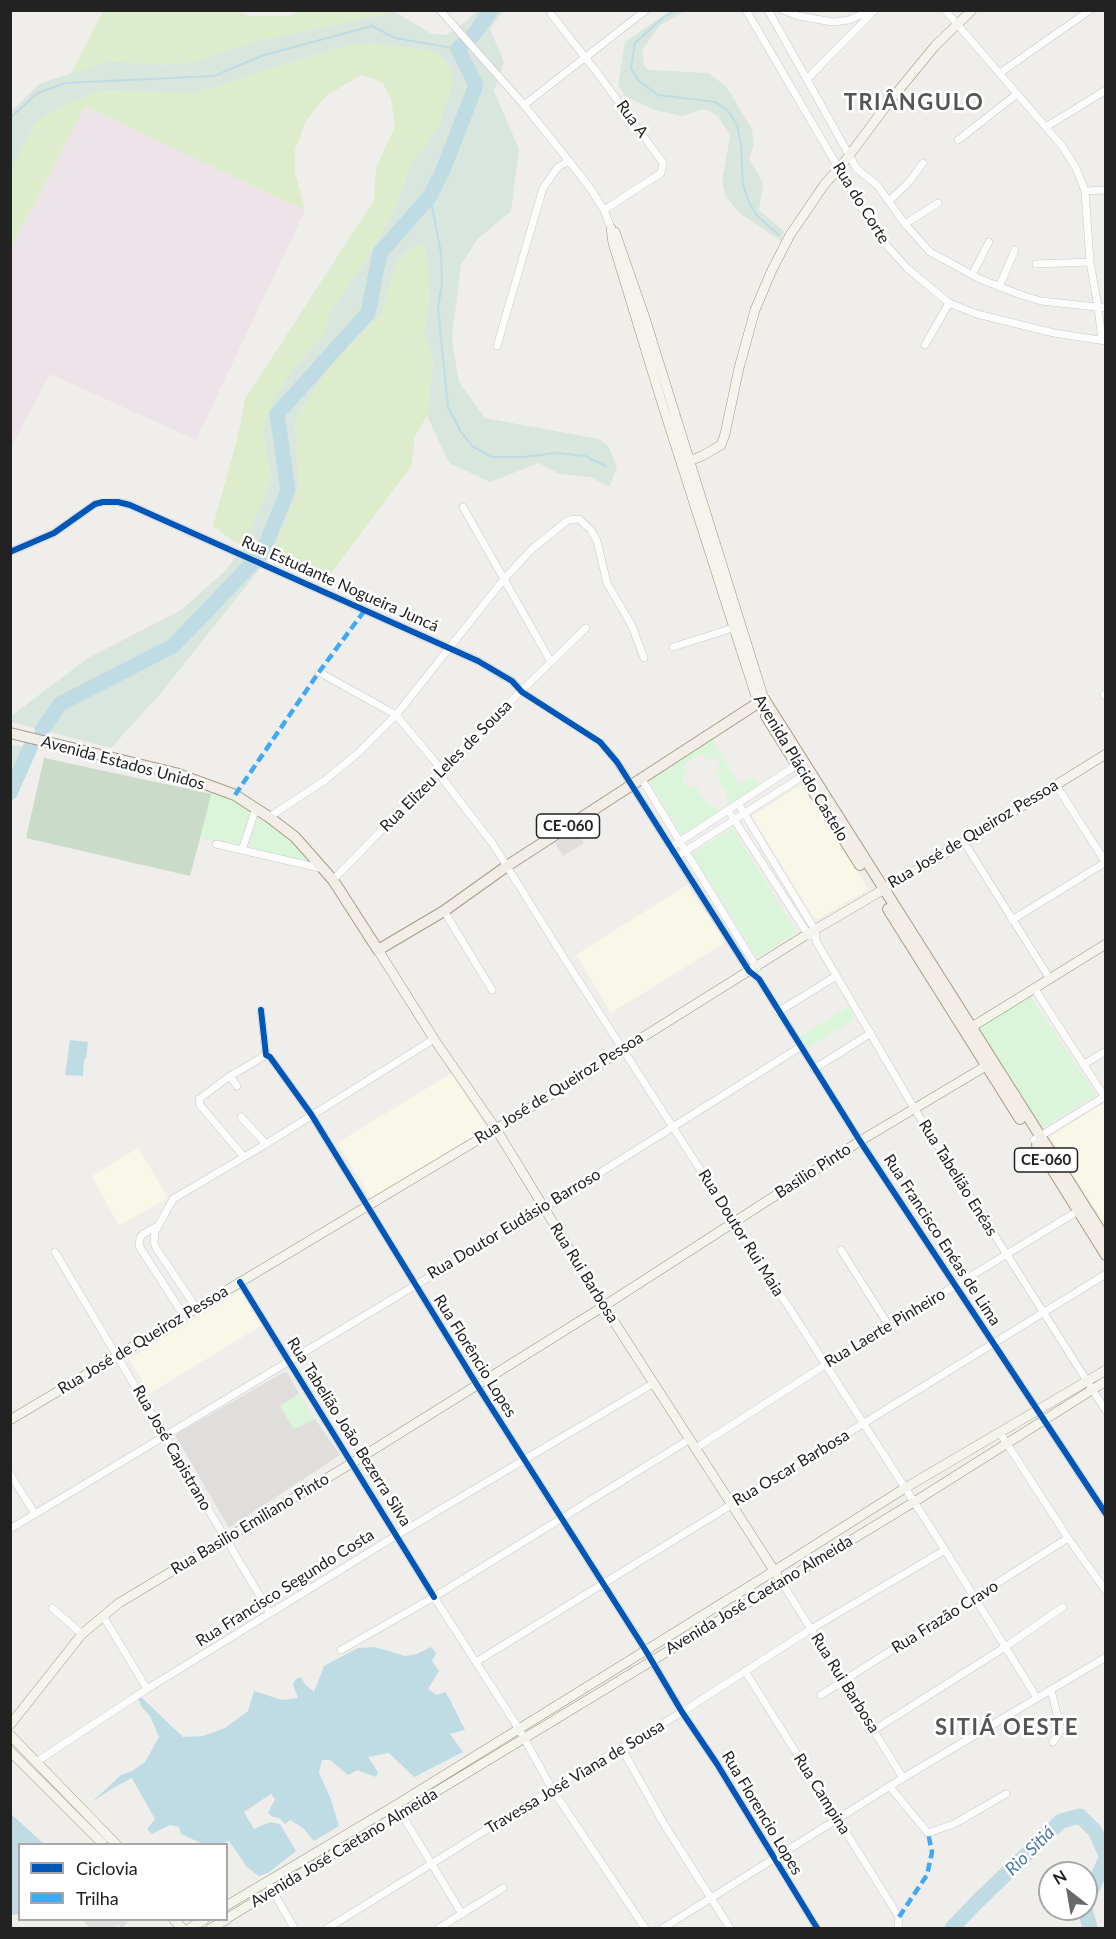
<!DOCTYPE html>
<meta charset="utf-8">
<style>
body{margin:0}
#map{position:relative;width:1116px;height:1939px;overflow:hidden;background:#f0eeeb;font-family:Lato,sans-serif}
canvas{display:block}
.frame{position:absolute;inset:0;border:12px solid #222;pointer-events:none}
.legend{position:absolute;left:18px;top:1843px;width:210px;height:78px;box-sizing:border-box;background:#fff;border:2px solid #a7a7a7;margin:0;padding:8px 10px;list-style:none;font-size:18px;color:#222}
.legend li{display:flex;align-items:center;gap:12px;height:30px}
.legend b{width:30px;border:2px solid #a7a7a7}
.north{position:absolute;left:1038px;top:1861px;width:60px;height:60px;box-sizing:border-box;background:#fff;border:2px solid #a7a7a7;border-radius:50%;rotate:329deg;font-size:16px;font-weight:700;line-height:24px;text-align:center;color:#222}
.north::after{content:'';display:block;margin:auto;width:21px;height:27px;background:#6a6968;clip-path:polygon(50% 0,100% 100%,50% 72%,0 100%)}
</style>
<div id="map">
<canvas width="1116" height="1939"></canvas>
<div class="frame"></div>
<ul class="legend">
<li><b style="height:8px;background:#0057b8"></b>Ciclovia</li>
<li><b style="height:8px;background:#3fa9f5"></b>Trilha</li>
</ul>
<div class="north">N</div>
</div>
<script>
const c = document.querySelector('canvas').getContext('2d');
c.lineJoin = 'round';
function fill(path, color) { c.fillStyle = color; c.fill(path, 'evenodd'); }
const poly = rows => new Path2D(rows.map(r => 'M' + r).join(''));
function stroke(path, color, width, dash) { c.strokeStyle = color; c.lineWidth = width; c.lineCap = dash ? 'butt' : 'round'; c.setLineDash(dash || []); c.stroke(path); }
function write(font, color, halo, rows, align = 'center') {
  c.font = font + ' Lato,sans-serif'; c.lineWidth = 5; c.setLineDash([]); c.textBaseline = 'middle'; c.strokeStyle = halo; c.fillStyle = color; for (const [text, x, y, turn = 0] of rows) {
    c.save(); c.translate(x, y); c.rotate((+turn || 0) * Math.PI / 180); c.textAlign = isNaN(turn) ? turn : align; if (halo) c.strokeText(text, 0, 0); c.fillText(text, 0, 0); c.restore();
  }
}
fill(poly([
 [284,1372,288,1373,299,1394,281,1406,293,1428,315,1419,340,1455,229,1528,175,1435]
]), '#dfdedc');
fill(poly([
 [85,106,305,211,196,440,50,374,11,447,11,248]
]), '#ede4e9');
fill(poly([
 [803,784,868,889,818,919,813,917,752,816],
 [687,885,726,942,611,1013,576,955],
 [452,1073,487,1129,372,1200,337,1143],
 [1105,1102,1105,1225,1050,1137],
 [138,1148,168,1198,119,1226,92,1176],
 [243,1289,264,1324,150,1393,129,1359]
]), '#f8f7e8');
fill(poly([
 [232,10,249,16,290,16,299,10,395,12,253,42,197,61,168,65,108,61,71,74,103,11],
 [371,43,432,51,444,59,452,73,451,87,437,129,411,163,396,206,365,262,331,309,322,337,293,369,263,434,271,478,243,548,213,526,238,436,245,399,374,200,376,168,395,126,391,99,382,82,361,75,326,96,306,121,295,150,295,171,305,211,85,106,11,248,11,170,35,124,59,107,102,90,194,93,341,47],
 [422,244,426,250,429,301,424,332,433,361,427,416,415,436,411,466,326,580,274,551,299,488,295,419,334,360,381,314,397,262,414,246]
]), '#ddeccb');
fill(poly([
 [477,11,503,11,490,29,504,62,494,91,519,149,511,211,477,240,461,265,452,338,459,382,485,418,599,439,608,446,617,466,610,487,590,477,559,474,539,463,490,482,449,463,427,416,433,361,424,332,429,301,426,250,422,244,414,246,397,262,381,314,334,360,295,419,299,488,274,551,161,693,111,748,11,722,11,716,88,658,181,610,224,572,243,548,271,478,263,434,271,404,293,369,322,337,331,309,365,262,396,206,411,163,437,129,451,87,452,73,444,59,432,51,371,43,341,47,194,93,102,90,59,107,35,124,11,170,11,112,39,84,108,61,168,65,197,61,253,42,395,12,432,34,447,35,464,23],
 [670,11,685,11,660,25,642,51,644,66,649,70,708,73,726,86,752,129,754,144,749,158,763,183,759,210,784,231,781,241,739,213,725,195,722,180,730,136,718,116,704,109,682,116,655,110,626,97,618,85,625,42],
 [11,745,37,749,11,803,10,745]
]), '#d9e6de');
fill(poly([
 [44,758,212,794,190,876,26,838]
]), '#cadbca');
fill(poly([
 [713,740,739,784,753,777,758,786,727,806,727,792,715,773,718,771,720,765,716,759,711,759,707,761,703,754,689,761,683,766,688,773,683,776,682,780,686,786,691,788,695,785,707,805,720,810,682,835,648,780],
 [212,791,252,810,240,847,200,838],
 [258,815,293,840,313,863,248,847],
 [732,828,797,932,757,957,692,854],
 [1029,994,1096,1095,1040,1130,976,1028],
 [848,1007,855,1019,805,1050,798,1038],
 [299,1394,315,1419,294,1429,280,1406]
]), '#daf5da');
fill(poly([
 [576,830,584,843,563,856,555,843],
 [83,1920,125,1920,128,1923,121,1928,118,1925,113,1928,89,1928]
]), '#e0dfde');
fill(poly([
 [70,1040,88,1042,86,1059,84,1059,83,1076,65,1075],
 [375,1647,405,1656,417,1654,431,1647,436,1653,432,1661,439,1671,428,1689,437,1695,445,1692,449,1698,465,1730,450,1734,463,1752,414,1777,389,1753,368,1757,378,1772,376,1777,357,1770,348,1775,330,1760,322,1760,319,1773,330,1797,339,1826,314,1841,303,1828,290,1820,285,1824,279,1818,273,1817,268,1813,275,1799,271,1794,244,1812,254,1829,270,1822,280,1824,296,1851,268,1873,259,1876,247,1867,229,1841,221,1844,203,1844,181,1834,179,1827,170,1825,152,1834,147,1829,155,1819,132,1778,113,1788,92,1802,121,1775,132,1771,145,1762,159,1737,150,1716,142,1707,137,1697,139,1695,183,1737,203,1736,225,1728,248,1711,254,1691,282,1700,298,1698,293,1684,296,1679,301,1677,305,1684,314,1692,324,1666,358,1648],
 [10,1813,44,1844,20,1844,19,1914,12,1915]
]), '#bfdbe3');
stroke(poly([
 [676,10,664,17,635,43,631,68,638,80,658,95,715,102,728,111,737,125,741,144,743,184,748,200,756,215,779,235],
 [10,118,38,93,65,83,214,76,264,55,372,26,395,38,458,49],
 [430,196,441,253,442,283,438,308,448,407,461,432,472,446,492,457,523,457,556,453,585,456,606,466]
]), '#bfdbe3', 2);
stroke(poly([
 [42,730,60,704,173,646,262,553,288,490,277,414,368,313,380,253,430,196,443,170,476,85,458,49,475,33,491,10],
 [10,793,31,746],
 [1086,1903,1106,1858],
 [1085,1909,1090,1928],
 [952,1928,978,1901,1061,1821,1080,1816,1095,1831,1106,1855]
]), '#bfdbe3', 15);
const street = poly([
 [440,10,524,105,569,161,590,188,604,210,611,228],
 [746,10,869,220,888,247,907,268,949,303,977,314,1054,333,1106,341],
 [768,10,857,169,877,185,905,224,930,252,980,279,1024,296,1041,301,1106,308],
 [783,10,798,16,833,22,849,20,872,10],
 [945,10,1062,146,1076,168,1085,191,1090,262,1098,307,1102,340],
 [551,14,599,75,663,163,661,173,604,210],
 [1000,73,1090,10],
 [808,78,875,10],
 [524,105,646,10],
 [1046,127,1106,90],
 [958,140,1017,94],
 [1085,191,1106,190],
 [889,201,909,182,923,163],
 [905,224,938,203],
 [1036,264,1090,262],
 [972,275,989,242],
 [999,287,1015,250],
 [925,345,949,303],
 [497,346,543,188,558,167,569,161],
 [463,507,551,662],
 [10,552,54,533,95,504,103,502,118,502,130,505,478,661,512,681,522,692,600,742,617,762,749,971,759,979,860,1141,1106,1514],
 [673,647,733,628],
 [319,672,396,715,441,769],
 [1104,695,1106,694],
 [438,773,493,844,566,961,945,1550,1037,1698],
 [641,778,757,968],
 [1056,785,1106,863],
 [738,803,815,930,816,941,914,1108,1106,1411],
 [728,810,809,936],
 [269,817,324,781,358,753,396,715,504,579,532,549,568,520,579,519,591,530,597,541,607,583,632,626,644,658],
 [964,842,1050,979],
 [216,844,324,869],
 [670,848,798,764],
 [242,850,256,808],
 [676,857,806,774],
 [333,880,441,769,586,628],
 [444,911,492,990],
 [1012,920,1106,862],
 [1034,988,1106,1099],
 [261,1010,266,1055,270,1057,311,1114,477,1385,646,1651,682,1712,717,1764,817,1928],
 [778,1012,836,976],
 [1083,1065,1106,1051],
 [814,1069,871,1033],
 [230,1076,237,1086],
 [241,1117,266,1144],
 [1034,1140,1104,1097],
 [244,1157,200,1105,199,1099,230,1076,266,1055],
 [159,1225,143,1234,140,1238,139,1246,184,1316],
 [841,1250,889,1326],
 [55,1252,270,1613],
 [240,1282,434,1597,519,1729,552,1789,645,1928],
 [197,1309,156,1248,154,1242,155,1232,173,1199,266,1144,434,1039],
 [1000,1433,1068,1538,1106,1591],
 [696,1448,825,1365,1081,1209],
 [10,1474,35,1514],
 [10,1529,544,1208,800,1047],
 [781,1581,903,1778],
 [52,1608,82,1634],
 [103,1616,147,1689],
 [341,1650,434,1597,690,1439],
 [476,1662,1106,1274],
 [745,1671,899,1917,898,1928],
 [1051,1690,1061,1730,1053,1742],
 [821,1695,1068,1538],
 [874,1730,1005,1647,1063,1607],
 [622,1749,664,1824,730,1928],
 [36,1762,147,1689,397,1535,654,1383],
 [890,1787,928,1833,954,1824,1006,1794],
 [399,1810,462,1914],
 [267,1881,294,1928],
 [328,1928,552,1789,682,1712,811,1629,945,1550],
 [439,1928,503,1888],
 [663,1928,903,1778,1106,1657]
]);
const secondary = poly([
 [611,228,613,243,661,400,758,703],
 [615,232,645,318,764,699],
 [681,464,702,456,721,445,725,434,739,368,755,310,772,270,790,235,824,185,845,161,889,102,935,46,972,10],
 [378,950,434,1039,496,1129,604,1306,777,1575],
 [967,1030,1106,944],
 [10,1420,496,1129,806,935,964,842,1106,754],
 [10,1725,82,1634,119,1603,352,1463,604,1306,860,1141,991,1063],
 [10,1735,116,1844],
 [10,1751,103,1844],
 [226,1906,396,1805,774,1571,905,1488,1106,1370],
 [226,1919,914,1502,1106,1381],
 [174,1920,182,1928],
 [190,1928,204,1920],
 [211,1928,226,1920]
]);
const primary = poly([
 [766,716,860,865],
 [10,733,175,773,235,795,269,817,295,837,333,880,378,950,444,911,507,866,764,699,1106,1240],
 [888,909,1020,1119],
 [1037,1145,1106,1255]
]);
stroke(street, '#c9c8c7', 8);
stroke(secondary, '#999a82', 10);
stroke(primary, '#a79c86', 12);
stroke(street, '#fdfcfc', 7);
stroke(secondary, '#f4f4ed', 9);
stroke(primary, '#f3ede7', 10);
stroke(poly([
 [235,795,319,672,365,610],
 [899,1917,927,1875,932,1852,928,1833]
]), '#3fa9f5', 4.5, [9, 4.5]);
stroke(poly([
 [10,552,54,533,95,504,103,502,118,502,130,505,478,661,512,681,522,692,600,742,617,762,749,971,759,979,860,1141,1106,1514],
 [261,1010,266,1055,270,1057,311,1114,477,1385,646,1651,682,1712,717,1764,817,1928],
 [240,1282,434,1597]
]), '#0057b8', 6);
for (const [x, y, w] of [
 [568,826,63],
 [1046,1160,63]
]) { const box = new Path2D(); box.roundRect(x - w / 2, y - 12, w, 24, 4.5); c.fillStyle = '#fff'; c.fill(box); stroke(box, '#222', 1.5); }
write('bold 15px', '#222', null, [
 ["CE-060",568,826],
 ["CE-060",1046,1160]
]);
write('16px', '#222', '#fff', [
 ["Rua A",632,119,54],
 ["Rua do Corte",861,203,58],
 ["Rua Estudante Nogueira Juncá",340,584,24],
 ["Avenida Estados Unidos",123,763,15],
 ["Rua Elizeu Leles de Sousa",446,766,-45],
 ["Avenida Plácido Castelo",801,768,59],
 ["Rua José de Queiroz Pessoa",973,834,-31],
 ["Rua José de Queiroz Pessoa",559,1088,-32],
 ["Basilio Pinto",813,1171,-33],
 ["Rua Tabelião Enéas",958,1178,58],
 ["Rua Doutor Eudásio Barroso",514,1224,-31],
 ["Rua Doutor Rui Maia",741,1233,58],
 ["Rua Francisco Enéas de Lima",942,1240,57],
 ["Rua Rui Barbosa",584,1273,58],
 ["Rua Laerte Pinheiro",885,1328,-31],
 ["Rua José de Queiroz Pessoa",143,1340,-31],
 ["Rua Florêncio Lopes",475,1356,58],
 ["Rua Tabelião João Bezerra Silva",349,1432,58],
 ["Rua José Capistrano",172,1448,60],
 ["Rua Oscar Barbosa",791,1468,-31],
 ["Rua Basilio Emiliano Pinto",250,1524,-31],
 ["Rua Francisco Segundo Costa",285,1588,-32],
 ["Avenida José Caetano Almeida",759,1595,-31],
 ["Rua Frazão Cravo",945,1617,-32],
 ["Rua Rui Barbosa",845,1683,58],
 ["Travessa José Viana de Sousa",575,1777,-31],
 ["Rua Campina",822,1794,58],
 ["Rua Florencio Lopes",762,1813,59],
 ["Avenida José Caetano Almeida",344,1848,-31]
]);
write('italic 18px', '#4a7aab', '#fff', [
 ["Rio Sitiá",1030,1851,-45]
]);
c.letterSpacing = '1.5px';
write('bold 22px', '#555', '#fff', [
 ["TRIÂNGULO",914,103],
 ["SITIÁ OESTE",1007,1728]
]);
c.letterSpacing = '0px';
</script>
